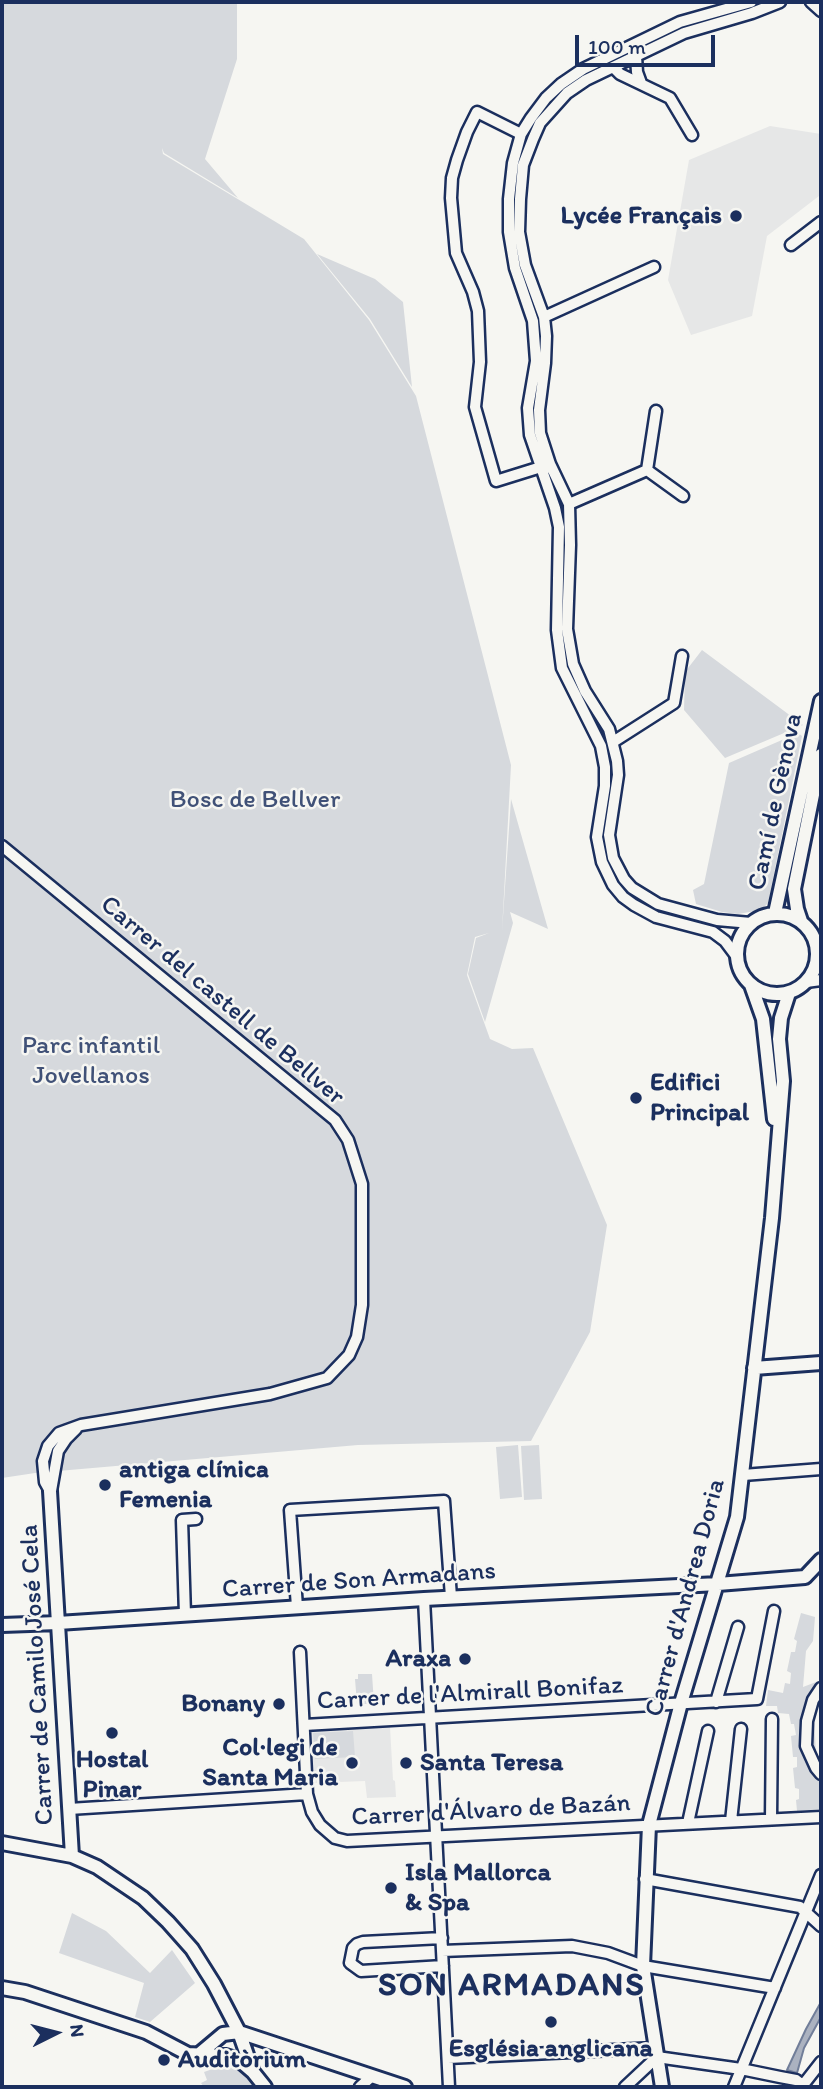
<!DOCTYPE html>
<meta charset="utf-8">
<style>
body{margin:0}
#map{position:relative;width:823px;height:2089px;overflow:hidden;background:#f6f6f2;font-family:Itim,sans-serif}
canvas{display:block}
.frame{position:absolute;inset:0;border:4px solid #1b2f5e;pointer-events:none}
.north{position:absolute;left:21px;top:1998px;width:70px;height:70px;-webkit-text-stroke:5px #f6f6f2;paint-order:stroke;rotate:84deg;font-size:19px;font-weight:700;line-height:28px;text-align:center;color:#1b2f5e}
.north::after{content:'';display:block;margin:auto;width:24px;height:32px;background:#1b2f5e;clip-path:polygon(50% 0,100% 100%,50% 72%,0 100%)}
.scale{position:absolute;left:575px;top:35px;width:140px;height:32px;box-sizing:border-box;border:4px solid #1b2f5e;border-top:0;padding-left:9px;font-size:21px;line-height:24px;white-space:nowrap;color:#1b2f5e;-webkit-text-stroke:5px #f6f6f2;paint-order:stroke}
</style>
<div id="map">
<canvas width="823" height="2089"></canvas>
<div class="frame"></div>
<div class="north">N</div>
<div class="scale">100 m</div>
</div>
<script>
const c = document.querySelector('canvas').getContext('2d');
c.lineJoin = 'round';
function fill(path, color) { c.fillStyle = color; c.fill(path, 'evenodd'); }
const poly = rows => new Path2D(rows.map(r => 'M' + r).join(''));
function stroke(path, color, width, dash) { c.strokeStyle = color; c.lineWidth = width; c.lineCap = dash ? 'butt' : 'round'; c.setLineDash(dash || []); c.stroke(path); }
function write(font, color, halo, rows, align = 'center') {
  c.font = font + ' Itim,sans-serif'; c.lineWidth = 5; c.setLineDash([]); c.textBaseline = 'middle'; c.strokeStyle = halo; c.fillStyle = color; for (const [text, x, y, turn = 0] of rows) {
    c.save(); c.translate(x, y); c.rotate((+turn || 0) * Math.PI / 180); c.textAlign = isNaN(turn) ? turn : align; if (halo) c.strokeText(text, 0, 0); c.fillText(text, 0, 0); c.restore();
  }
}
fill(poly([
 [770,126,821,134,821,181,819,196,767,236,752,316,691,335,668,280,689,160],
 [390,1727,393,1780,395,1781,396,1797,367,1798,365,1781,314,1783,311,1731]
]), '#e6e7e7');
fill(poly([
 [2,2,237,2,237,59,205,159,238,198,164,153,162,148,163,154,304,239,369,320,416,396,511,765,502,931,511,799,548,929,510,912,513,923,485,1022,468,974,476,938,489,933,475,937,467,975,490,1039,512,1049,533,1048,607,1225,590,1332,531,1441,358,1445,35,1473,2,1478],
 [317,254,375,279,403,302,412,387,370,319],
 [702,650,803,725,725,758,684,710,685,672],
 [798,733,802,736,768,903,761,910,738,914,722,912,696,904,693,890,704,884,729,763],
 [518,1445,522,1497,500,1499,496,1447],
 [539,1445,542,1499,524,1500,521,1446],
 [801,1613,815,1617,813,1641,806,1651,803,1687,816,1682,813,1695,817,1775,821,1779,821,1809,797,1811,796,1800,799,1799,799,1789,795,1788,793,1768,797,1767,797,1757,793,1757,791,1736,796,1735,794,1724,791,1724,789,1714,778,1713,777,1706,766,1706,768,1690,783,1693,785,1683,790,1684,791,1673,787,1671,791,1652,795,1652,797,1641,794,1639],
 [358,1674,372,1674,374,1704,357,1704,355,1679,358,1679],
 [353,1731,355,1757,315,1759,313,1733],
 [72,1913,106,1931,150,1973,172,1950,195,1983,150,2022,135,2017,144,1983,59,1953],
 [227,2064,243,2069,257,2087,204,2087,201,2083,207,2080,204,2072]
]), '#d6d9dd');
const water = poly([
 [821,2002,821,2017,804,2048,797,2073,787,2070,806,2029,821,2002]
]);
fill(water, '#abb2c0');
stroke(water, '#717e99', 2);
const minor = poly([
 [811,2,821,11],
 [636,56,637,72,641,83],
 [613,67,620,74,670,98,692,135],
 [521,134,477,112,467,132,457,160,452,178,451,198,456,253,473,292,478,311,480,362,475,407,496,481,541,467,545,469],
 [791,245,821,222],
 [544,317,654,267],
 [656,411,647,470,683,496],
 [569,504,647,470],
 [613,742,674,703,682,656],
 [2,846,335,1120,348,1140,362,1184,362,1305,357,1337,349,1355,327,1378,270,1394,81,1425,59,1433,48,1446,43,1461,45,1482,50,1491],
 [751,923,717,920,658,904,632,888,624,879,613,858,609,835,618,775,617,761,609,729,585,691,573,664,567,629,570,545,569,504,550,464,540,433,539,410,545,363,546,336,544,317,525,265,519,232,520,199,523,165,533,139,540,123,567,93,586,80,684,33,752,13,780,2],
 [818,954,821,958],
 [737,957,725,941,713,932,656,917,634,905,623,897,613,885,602,862,597,837,605,786,605,767,601,746,562,668,557,630,559,527,555,508,530,435,528,408,536,361,533,321,515,268,509,232,509,199,513,163,521,134,531,118,546,98,561,84,583,69,680,22,751,2],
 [806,982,821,980],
 [743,1475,821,1469],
 [51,1491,58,1451,66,1439,76,1429],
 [424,1599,449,2087],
 [297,1607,290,1510,444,1501,451,1597],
 [185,1615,182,1520,196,1519],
 [300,1652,307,1794,312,1812,320,1825,335,1838,347,1841,821,1817],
 [821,1688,813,1700,807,1721,806,1746,816,1768,821,1774],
 [716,1702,738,1627],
 [304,1725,757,1699,774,1611],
 [69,1809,307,1794],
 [771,1819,772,1719],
 [731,1821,741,1729],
 [688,1823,708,1731],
 [645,1879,800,1907,821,1926],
 [442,1938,363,1942,357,1944,353,1948,350,1963,361,1971,443,1966],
 [442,1951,572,1946,608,1953,643,1966,775,1988],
 [448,2058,655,2048],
 [803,2085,821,2062],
 [360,2087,372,2076],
 [625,2087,657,2057,741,2069,780,2077,796,2080,805,2087],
 [734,2087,821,1875]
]);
const tertiary = poly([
 [775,913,821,701],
 '737 954a40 40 0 1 1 80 0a40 40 0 1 1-80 0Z',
 [801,921,797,909,794,889,821,755],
 [751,985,763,1019,774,1119],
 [754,1368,821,1363],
 [50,1491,72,1856],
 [2,1625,58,1623,424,1599,718,1584,805,1577,821,1560],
 [2,1843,72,1856,97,1867,143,1898,168,1922,192,1949,214,1984,239,2032,253,2072,265,2087],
 [2,1988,25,1992,146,2032,188,2054,226,2056,239,2060,253,2072],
 [198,2055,223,2034,239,2032,405,2087],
 [662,2087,643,1966,649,1825,681,1703,737,1517,772,1218,783,1081,779,1039,781,1018,789,993]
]);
stroke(minor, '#1b2f5e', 15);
stroke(tertiary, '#1b2f5e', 18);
stroke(minor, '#f6f6f2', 10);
stroke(tertiary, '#f6f6f2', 12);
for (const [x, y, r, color] of [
 [736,216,7,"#1b2f5e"],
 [636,1098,7,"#1b2f5e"],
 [105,1485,7,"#1b2f5e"],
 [465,1659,7,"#1b2f5e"],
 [279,1704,7,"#1b2f5e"],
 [112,1733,7,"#1b2f5e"],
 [352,1763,7,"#1b2f5e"],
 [406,1763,7,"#1b2f5e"],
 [391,1888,7,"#1b2f5e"],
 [551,2022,7,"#1b2f5e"],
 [164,2060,7,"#1b2f5e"]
]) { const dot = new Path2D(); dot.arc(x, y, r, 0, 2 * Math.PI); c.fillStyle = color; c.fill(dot); stroke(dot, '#f6f6f2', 2.5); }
write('bold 26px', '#1b2f5e', '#f6f6f2', [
 ["Lycée Français",722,216,"right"],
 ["Edifici",650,1083],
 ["Principal",650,1113],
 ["antiga clínica",119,1470],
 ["Femenia",119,1500],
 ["Araxa",451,1659,"right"],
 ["Bonany",265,1704,"right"],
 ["Col·legi de",338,1748,"right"],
 ["Santa Maria",338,1778,"right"],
 ["Hostal",112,1760,"center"],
 ["Pinar",112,1790,"center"],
 ["Santa Teresa",420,1763],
 ["Isla Mallorca",405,1873],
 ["& Spa",405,1903],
 ["Església anglicana",551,2049,"center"],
 ["Auditòrium",178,2060]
], 'left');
write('26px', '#405177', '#f6f6f2', [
 ["Bosc de Bellver",255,800],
 ["Parc infantil",91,1046],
 ["Jovellanos",91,1076]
]);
write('26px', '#1b2f5e', '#f6f6f2', [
 ["Camí de Gènova",776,802,-78],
 ["Carrer del castell de Bellver",222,1001,40],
 ["Carrer de Son Armadans",359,1581,-4],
 ["Carrer d'Andrea Doria",686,1598,-75],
 ["Carrer de Camilo José Cela",38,1675,-93],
 ["Carrer de l'Almirall Bonifaz",470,1694,-3],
 ["Carrer d'Álvaro de Bazán",491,1811,-3]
]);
c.letterSpacing = '2px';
write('bold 33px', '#1b2f5e', '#f6f6f2', [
 ["SON ARMADANS",512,1987]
]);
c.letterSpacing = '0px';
</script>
